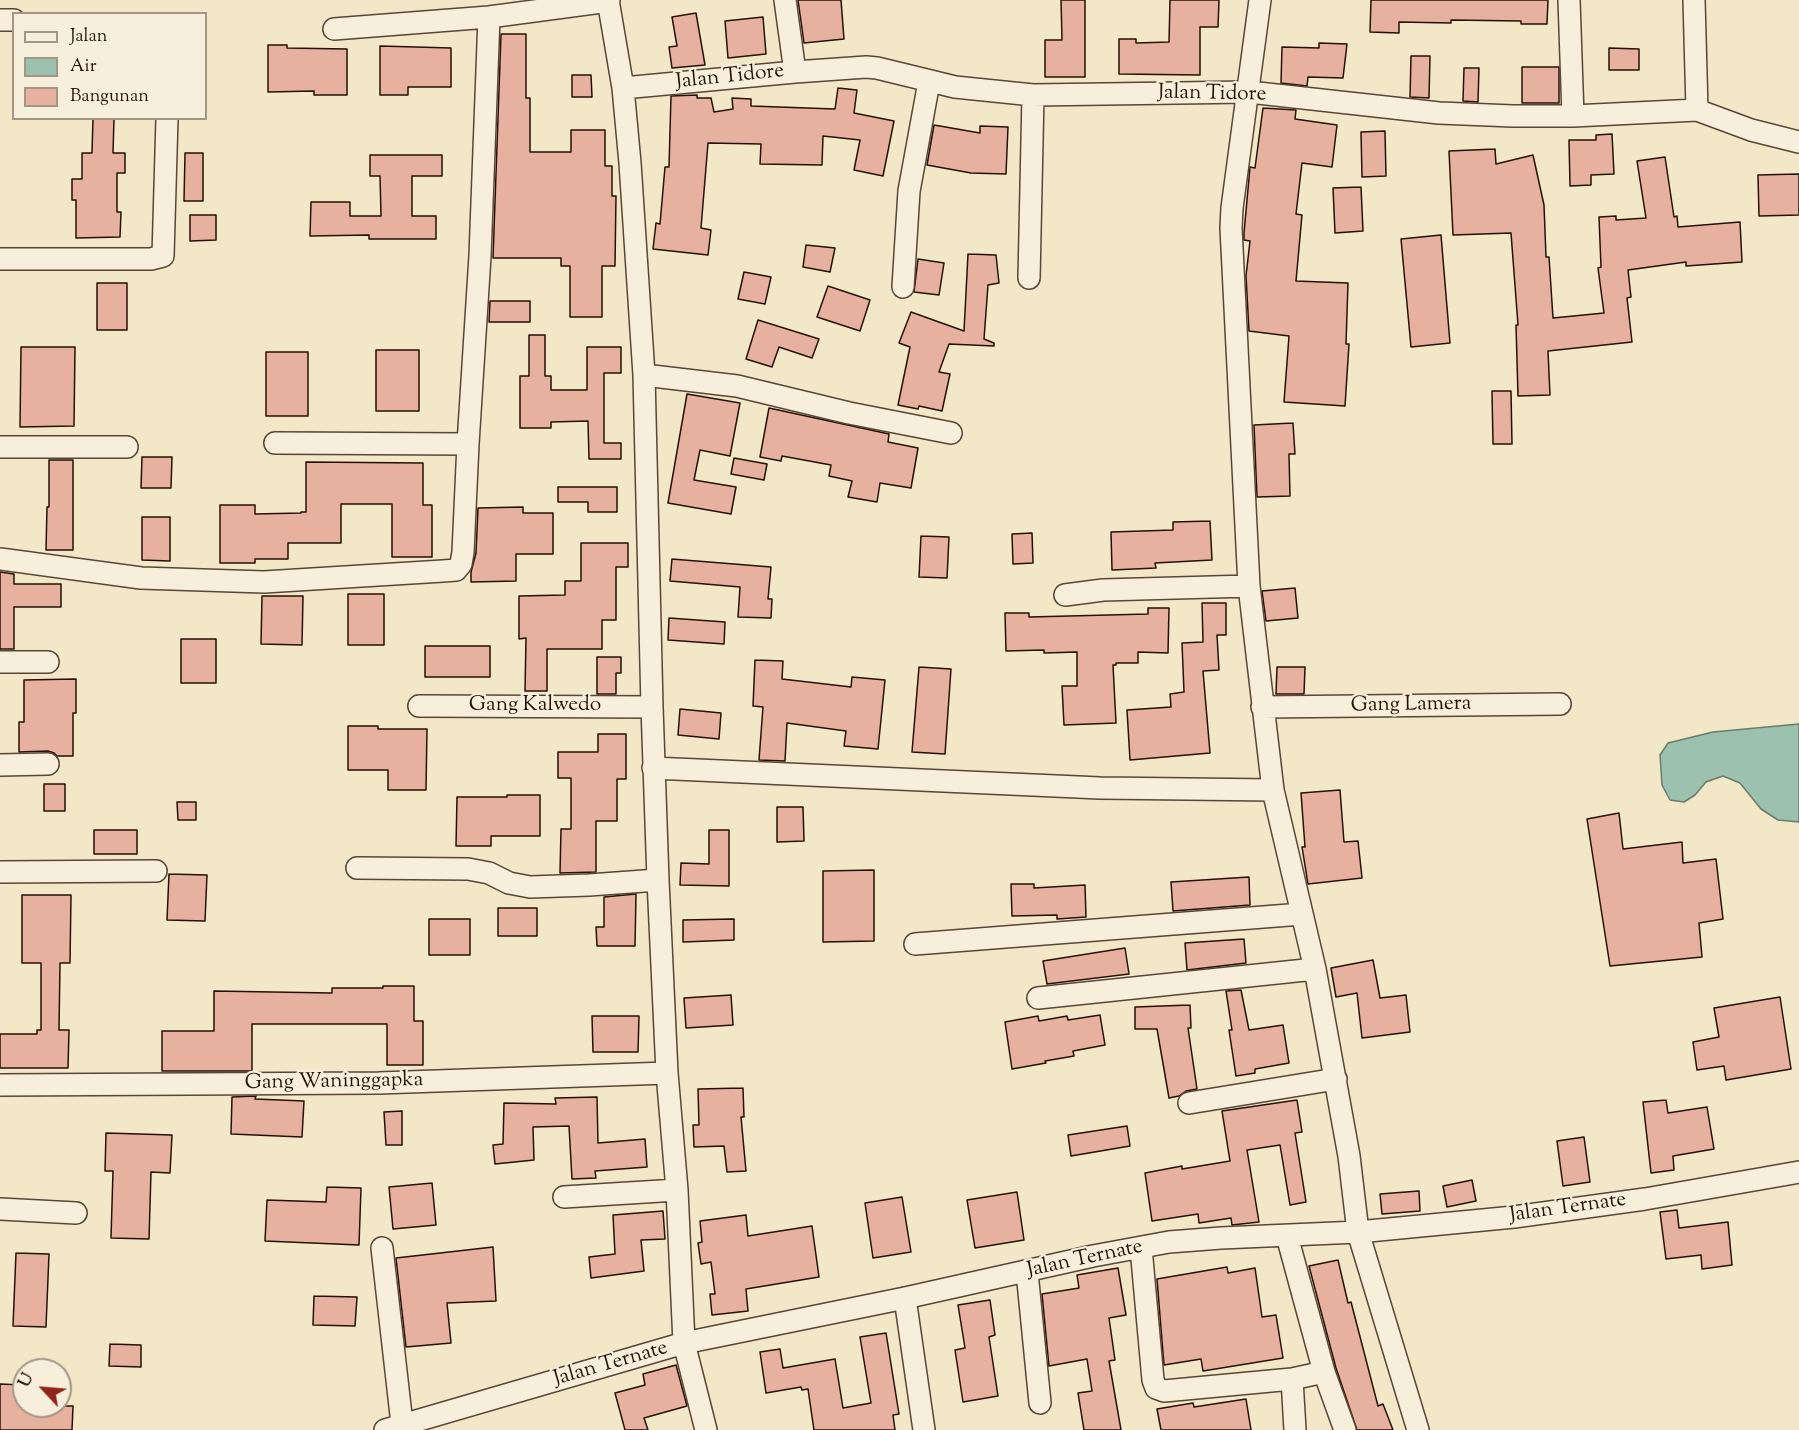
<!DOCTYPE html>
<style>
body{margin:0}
#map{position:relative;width:1799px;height:1430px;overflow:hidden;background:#f2e7c7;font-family:"Sorts Mill Goudy",serif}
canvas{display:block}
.legend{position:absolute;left:12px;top:12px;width:195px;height:108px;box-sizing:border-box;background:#f7efdb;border:2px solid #a39685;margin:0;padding:8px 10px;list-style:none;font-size:18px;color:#261105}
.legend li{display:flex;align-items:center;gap:12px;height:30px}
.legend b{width:30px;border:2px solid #a39685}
.north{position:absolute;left:12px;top:1358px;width:60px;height:60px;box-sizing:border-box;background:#f7efdb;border:2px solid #a39685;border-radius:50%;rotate:296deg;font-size:16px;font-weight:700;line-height:24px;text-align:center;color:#261105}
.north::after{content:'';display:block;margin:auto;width:21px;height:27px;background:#8f2418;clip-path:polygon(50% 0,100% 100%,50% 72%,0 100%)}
</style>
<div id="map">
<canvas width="1799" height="1430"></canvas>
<ul class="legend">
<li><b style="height:8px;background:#f7efdb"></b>Jalan</li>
<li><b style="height:16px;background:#9cc1af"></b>Air</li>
<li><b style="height:16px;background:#e7b19f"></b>Bangunan</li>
</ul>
<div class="north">U</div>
</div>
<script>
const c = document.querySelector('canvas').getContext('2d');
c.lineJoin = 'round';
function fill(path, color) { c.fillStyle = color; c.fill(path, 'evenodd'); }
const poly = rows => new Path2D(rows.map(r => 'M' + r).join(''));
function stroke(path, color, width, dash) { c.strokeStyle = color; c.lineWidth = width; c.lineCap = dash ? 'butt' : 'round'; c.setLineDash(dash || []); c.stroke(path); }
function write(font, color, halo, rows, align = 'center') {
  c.font = font + ' "Sorts Mill Goudy",serif'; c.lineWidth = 4.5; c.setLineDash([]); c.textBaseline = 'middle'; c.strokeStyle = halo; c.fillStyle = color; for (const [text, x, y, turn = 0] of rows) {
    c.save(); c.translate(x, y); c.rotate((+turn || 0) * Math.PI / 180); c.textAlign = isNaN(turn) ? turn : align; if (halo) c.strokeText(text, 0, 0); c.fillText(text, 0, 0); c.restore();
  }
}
const water = poly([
 [1799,724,1799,822,1778,820,1761,809,1740,783,1723,776,1706,782,1695,795,1684,802,1670,800,1662,785,1660,755,1668,743,1713,732,1799,724]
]);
fill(water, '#9cc1af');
stroke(water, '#6d7b6b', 1.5);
const building = poly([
 [798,0,841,0,844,39,804,43,798,0],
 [1061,0,1085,0,1085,77,1045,77,1045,40,1062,40,1061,0],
 [1170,0,1219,0,1218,27,1200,27,1200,75,1119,74,1119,39,1136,39,1136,43,1169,42,1170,0],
 [1371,0,1548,0,1547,24,1521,24,1521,21,1451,20,1451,23,1399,22,1399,33,1370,32,1371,0],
 [696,13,705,65,672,68,669,47,677,46,672,17,696,13],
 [763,17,766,54,728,58,725,21,763,17],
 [501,34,526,34,526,98,530,98,530,152,571,152,571,130,605,130,605,166,612,166,612,196,616,196,615,266,602,266,602,317,570,317,570,266,561,266,561,258,493,258,501,34],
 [1319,43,1347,44,1343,78,1308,77,1307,86,1281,83,1282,47,1319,48,1319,43],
 [268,45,287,45,287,48,347,49,347,95,314,95,314,91,268,92,268,45],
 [380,46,451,48,451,87,408,87,408,95,380,95,380,46],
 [1609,48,1639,49,1639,70,1609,70,1609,48],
 [1411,56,1430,56,1429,98,1410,97,1411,56],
 [1522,67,1559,67,1559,103,1522,103,1522,67],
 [1464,68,1479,68,1478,102,1463,101,1464,68],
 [572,75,591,75,592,97,572,97,572,75],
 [838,88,857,90,854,113,894,121,883,176,854,170,860,140,823,136,822,165,760,164,761,144,708,143,701,228,711,230,708,255,653,249,656,223,660,224,665,167,669,167,671,96,697,95,697,98,711,98,714,112,733,109,732,98,751,99,751,106,835,109,838,88],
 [1263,108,1296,110,1295,119,1337,125,1332,167,1302,163,1296,214,1302,215,1296,281,1348,283,1346,344,1349,344,1345,406,1284,402,1289,336,1249,331,1246,276,1250,241,1244,240,1244,233,1250,167,1255,168,1263,108],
 [93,118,114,118,113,153,125,153,125,173,117,173,117,212,121,212,120,237,76,238,76,200,72,200,72,179,82,179,82,153,92,153,93,118],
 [934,125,980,133,980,126,1008,127,1006,174,971,173,927,165,934,125],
 [1385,131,1386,176,1362,177,1361,132,1385,131],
 [1612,134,1614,174,1591,175,1591,185,1570,186,1569,140,1596,140,1596,135,1612,134],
 [1495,149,1496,164,1533,155,1544,205,1546,257,1549,257,1553,318,1604,313,1598,268,1601,267,1599,217,1616,216,1616,220,1646,218,1637,161,1665,157,1674,217,1677,216,1678,227,1740,222,1742,262,1686,266,1686,262,1628,270,1631,297,1627,298,1632,342,1548,351,1550,395,1518,396,1516,325,1518,325,1511,233,1453,235,1449,151,1495,149],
 [185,153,203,153,203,201,184,201,185,153],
 [370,155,442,155,442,176,412,176,412,216,436,216,436,239,369,239,369,235,310,236,311,202,350,202,350,216,381,216,380,176,370,176,370,155],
 [1799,174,1799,215,1759,216,1758,175,1799,174],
 [1361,187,1363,231,1335,233,1333,188,1361,187],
 [190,215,216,215,216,240,190,241,190,215],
 [1441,235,1450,343,1411,347,1401,239,1441,235],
 [806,245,835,248,830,272,803,267,806,245],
 [968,254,996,255,999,283,988,285,984,339,994,343,994,346,949,344,939,372,950,374,942,411,919,406,918,409,898,405,910,347,899,343,911,312,964,331,968,254],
 [918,259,944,263,939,295,914,292,918,259],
 [744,272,771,277,765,304,738,299,744,272],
 [97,283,127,283,127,330,97,330,97,283],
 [828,286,870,300,860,331,817,317,828,286],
 [490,301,530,301,530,322,489,322,490,301],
 [758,320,819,339,812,358,779,347,772,367,746,359,758,320],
 [529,335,545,335,545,376,551,376,551,390,587,390,587,347,621,347,621,373,604,373,604,443,621,443,621,459,589,459,588,421,551,422,551,428,520,428,520,376,529,376,529,335],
 [21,347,75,347,74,426,20,427,21,347],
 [376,350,419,350,419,411,376,411,376,350],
 [266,352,308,352,308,416,266,416,266,352],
 [1492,391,1511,391,1512,444,1493,444,1492,391],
 [687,394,740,403,730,456,700,450,694,480,736,487,731,514,668,503,687,394],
 [769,408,889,434,888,442,918,448,911,488,880,483,877,502,848,497,852,481,829,476,831,465,782,456,781,461,760,457,769,408],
 [1293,423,1295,454,1289,454,1290,496,1257,497,1254,425,1293,423],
 [142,457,172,457,171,488,141,488,142,457],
 [734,458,767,464,764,480,731,474,734,458],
 [49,460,73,460,73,550,46,550,47,507,49,507,49,460],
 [306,462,423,463,423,505,432,505,432,557,392,557,392,504,341,504,341,543,288,543,288,559,255,559,255,563,220,563,220,505,255,505,255,514,301,513,301,512,306,512,306,462],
 [558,487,617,487,617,512,588,512,588,502,558,502,558,487],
 [523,507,523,513,553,513,553,554,516,554,516,581,471,582,471,572,476,553,478,508,523,507],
 [142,517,170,517,170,561,142,560,142,517],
 [1210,521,1212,560,1155,563,1156,568,1112,570,1111,532,1173,530,1173,522,1210,521],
 [1032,533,1033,563,1013,564,1012,534,1032,533],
 [921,536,949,537,947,578,919,577,921,536],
 [581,543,628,543,628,567,616,567,616,620,602,620,602,649,547,649,547,691,525,691,526,638,519,639,519,596,565,595,565,581,581,581,581,543],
 [672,559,771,567,768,599,772,599,771,618,738,617,740,587,670,581,672,559],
 [0,572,14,574,14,584,61,584,61,607,14,607,14,649,0,649,0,572],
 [1295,588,1298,618,1266,621,1262,591,1295,588],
 [348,594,384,594,384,645,348,645,348,594],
 [262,596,303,596,302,645,261,644,262,596],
 [1202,603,1226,603,1226,635,1217,635,1219,670,1203,671,1210,753,1130,760,1127,710,1171,707,1170,694,1184,692,1182,643,1203,642,1202,603],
 [1148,608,1169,608,1168,653,1138,652,1138,663,1116,663,1116,665,1113,665,1116,723,1064,725,1062,686,1077,686,1077,652,1044,653,1044,650,1006,651,1005,613,1029,613,1029,617,1148,614,1148,608],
 [669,618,725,622,724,644,668,640,669,618],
 [181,639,216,639,216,683,181,683,181,639],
 [425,646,490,646,490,677,425,677,425,646],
 [597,657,621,657,621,673,616,673,616,694,597,694,597,657],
 [755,660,783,661,782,679,851,687,852,677,885,680,878,749,844,746,846,731,787,723,785,761,759,760,763,707,753,706,755,660],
 [919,667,951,669,945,754,912,752,919,667],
 [1277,667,1305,667,1304,694,1276,694,1277,667],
 [76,679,76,713,73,713,73,756,57,756,54,753,48,751,19,752,19,722,24,722,24,680,76,679],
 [680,709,721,713,719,739,678,735,680,709],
 [348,726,378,726,378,729,427,729,426,790,388,790,388,770,348,770,348,726],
 [598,734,626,734,626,779,617,779,617,821,596,821,596,872,560,873,561,829,571,829,571,778,558,778,558,752,598,752,598,734],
 [44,784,65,784,65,811,44,811,44,784],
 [1340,790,1344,842,1358,841,1362,878,1308,884,1302,847,1305,847,1301,793,1340,790],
 [507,795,540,795,540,836,491,836,491,846,456,846,457,797,507,797,507,795],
 [177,802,196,802,196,820,178,820,177,802],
 [777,807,803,807,804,841,777,842,777,807],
 [1619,813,1623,849,1682,842,1683,863,1716,859,1723,919,1699,923,1702,957,1610,966,1587,819,1619,813],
 [94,830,137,830,137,854,94,854,94,830],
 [709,830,729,830,729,886,680,885,681,863,709,864,709,830],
 [874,870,874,941,823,942,823,871,874,870],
 [169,874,207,875,205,921,167,920,169,874],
 [1249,877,1250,905,1173,911,1171,882,1249,877],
 [1011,884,1034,884,1034,888,1085,885,1086,917,1057,919,1057,915,1012,916,1011,884],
 [636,894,635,946,597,946,596,927,604,927,604,897,636,894],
 [22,895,71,895,70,963,60,963,59,1030,69,1030,68,1068,0,1068,0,1034,37,1034,37,1030,41,1030,41,963,22,963,22,895],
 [498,908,537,908,537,936,498,936,498,908],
 [429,919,470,919,470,955,429,955,429,919],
 [734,919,734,940,683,942,683,920,734,919],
 [1244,939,1246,963,1187,970,1185,943,1244,939],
 [1125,948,1129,974,1047,984,1043,961,1125,948],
 [1373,960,1380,998,1406,995,1410,1032,1362,1038,1357,993,1336,997,1331,968,1373,960],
 [383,986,414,986,414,1021,423,1021,423,1065,387,1065,387,1024,252,1024,252,1071,162,1071,162,1031,214,1031,214,991,332,993,332,988,383,988,383,986],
 [1241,990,1249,1030,1283,1025,1289,1063,1255,1069,1255,1073,1236,1076,1229,1030,1232,1030,1226,991,1241,990],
 [731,995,733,1025,686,1028,684,998,731,995],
 [1780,997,1791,1069,1726,1080,1724,1066,1697,1070,1693,1042,1719,1037,1714,1008,1780,997],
 [1190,1005,1191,1028,1188,1028,1197,1089,1186,1091,1179,1096,1169,1098,1157,1029,1135,1029,1135,1007,1190,1005],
 [1100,1015,1105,1045,1073,1051,1074,1056,1045,1061,1046,1063,1012,1069,1005,1022,1038,1016,1039,1021,1067,1016,1068,1020,1100,1015],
 [592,1016,639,1016,638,1052,593,1052,592,1016],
 [743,1088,744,1117,741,1117,746,1171,727,1172,724,1146,694,1147,693,1125,699,1125,698,1089,743,1088],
 [256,1096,255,1099,304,1101,302,1137,231,1134,232,1097,256,1096],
 [597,1097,598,1143,645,1139,647,1167,595,1171,596,1178,572,1179,569,1126,533,1127,534,1160,495,1164,493,1145,503,1144,504,1103,556,1104,555,1098,597,1097],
 [1297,1100,1302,1132,1295,1133,1306,1202,1290,1205,1280,1145,1247,1150,1259,1222,1232,1225,1231,1218,1199,1223,1198,1214,1152,1221,1145,1173,1182,1166,1182,1169,1230,1161,1222,1111,1297,1100],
 [1666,1100,1668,1113,1707,1107,1714,1149,1673,1156,1674,1170,1651,1173,1643,1102,1666,1100],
 [402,1111,402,1145,386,1145,384,1112,402,1111],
 [1127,1126,1130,1146,1071,1156,1068,1135,1127,1126],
 [106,1133,172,1135,170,1173,151,1172,149,1239,111,1238,113,1171,105,1171,106,1133],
 [1584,1137,1590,1182,1563,1186,1557,1141,1584,1137],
 [1472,1180,1476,1201,1447,1207,1443,1186,1472,1180],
 [432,1183,436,1225,393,1229,389,1187,432,1183],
 [327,1187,361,1188,359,1245,265,1241,267,1200,326,1202,327,1187],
 [1419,1191,1420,1211,1382,1214,1380,1194,1419,1191],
 [1017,1192,1024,1240,975,1248,967,1200,1017,1192],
 [902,1197,911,1252,873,1258,865,1203,902,1197],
 [1677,1210,1679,1228,1728,1222,1732,1265,1702,1269,1701,1255,1666,1259,1660,1212,1677,1210],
 [663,1211,665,1239,641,1240,644,1271,591,1278,589,1257,615,1254,613,1215,663,1211],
 [746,1215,748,1236,812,1226,819,1277,746,1289,748,1311,712,1315,710,1294,715,1294,711,1262,701,1264,698,1243,702,1242,700,1221,746,1215],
 [493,1247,496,1301,447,1303,451,1343,406,1347,396,1258,493,1247],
 [16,1253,49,1254,46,1327,13,1326,16,1253],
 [1338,1260,1348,1303,1351,1302,1378,1406,1383,1404,1393,1430,1357,1430,1336,1368,1309,1266,1338,1260],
 [1227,1267,1228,1273,1255,1268,1262,1317,1276,1315,1283,1358,1203,1371,1201,1359,1164,1365,1157,1279,1227,1267],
 [1118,1268,1126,1315,1109,1318,1115,1360,1109,1361,1121,1430,1084,1430,1078,1393,1092,1391,1087,1359,1049,1366,1042,1294,1079,1288,1077,1275,1118,1268],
 [314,1296,357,1297,355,1326,313,1325,314,1296],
 [990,1300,995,1335,989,1337,998,1396,963,1402,955,1350,965,1348,958,1305,990,1300],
 [886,1333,899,1414,893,1415,895,1430,814,1430,808,1389,802,1390,801,1387,766,1393,760,1352,780,1349,783,1368,835,1359,843,1408,871,1403,860,1337,886,1333],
 [110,1344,141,1345,141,1367,109,1366,110,1344],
 [676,1365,687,1406,644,1418,648,1430,625,1430,615,1393,645,1385,643,1374,676,1365],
 [0,1384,24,1385,24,1406,73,1406,72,1430,0,1430,0,1384],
 [1246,1399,1251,1430,1161,1430,1157,1409,1193,1403,1194,1407,1246,1399]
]);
fill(building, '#e7b19f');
stroke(building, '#261105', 1.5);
const minor = poly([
 [608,0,623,88,630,163,644,375,652,707,658,880,667,1073,677,1190,684,1343,706,1430],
 [785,0,795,72],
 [1260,0,1232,208,1231,228,1249,586,1273,790,1315,969,1349,1156,1358,1232,1418,1430],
 [1569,0,1573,116],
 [1694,0,1697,110],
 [0,20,14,20],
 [334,29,489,17,609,1],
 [623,88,795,72,866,67,877,68,955,87,1033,95,1249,92,1439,113,1513,116,1573,116,1697,110,1751,130,1799,142],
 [0,259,151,259,163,256,167,118],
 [1029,278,1033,95],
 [903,287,909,191,929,82],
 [644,375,737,386,849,413,951,433],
 [275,443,468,444],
 [0,447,127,447],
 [0,559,141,578,264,582,443,571,456,570,461,564,463,552,468,444,480,256,489,17],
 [1065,595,1103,590,1249,586],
 [0,662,48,662],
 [419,706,652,707],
 [1262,707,1560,704],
 [0,765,48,764],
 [653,768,1100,788,1273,790],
 [357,868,468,869,489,873,509,883,530,887,589,885,658,880],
 [0,872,156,871],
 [915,944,1302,914],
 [1038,998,1315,969],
 [0,1085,379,1083,667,1073],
 [1189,1103,1336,1079],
 [564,1197,677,1190],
 [0,1209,76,1213],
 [1287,1236,1324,1372,1345,1430],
 [382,1248,402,1424],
 [1141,1248,1153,1380,1156,1388,1164,1391,1292,1379,1324,1372],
 [1027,1272,1040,1403],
 [905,1298,924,1430],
 [1292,1379,1295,1430],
 [385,1430,684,1343,905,1298,1093,1256,1169,1242,1221,1238,1358,1232,1514,1217,1645,1199,1799,1172]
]);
stroke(minor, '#594636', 24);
stroke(minor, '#f7efdb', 21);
write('21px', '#261105', '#f7efdb', [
 ["Jalan Tidore",730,78,-6],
 ["Jalan Tidore",1212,95,1],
 ["Gang Kalwedo",535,706],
 ["Gang Lamera",1411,706,-1],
 ["Gang Waninggapka",334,1083,-1],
 ["Jalan Ternate",1568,1209,-8],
 ["Jalan Ternate",1085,1260,-12],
 ["Jalan Ternate",611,1365,-16]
]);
</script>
